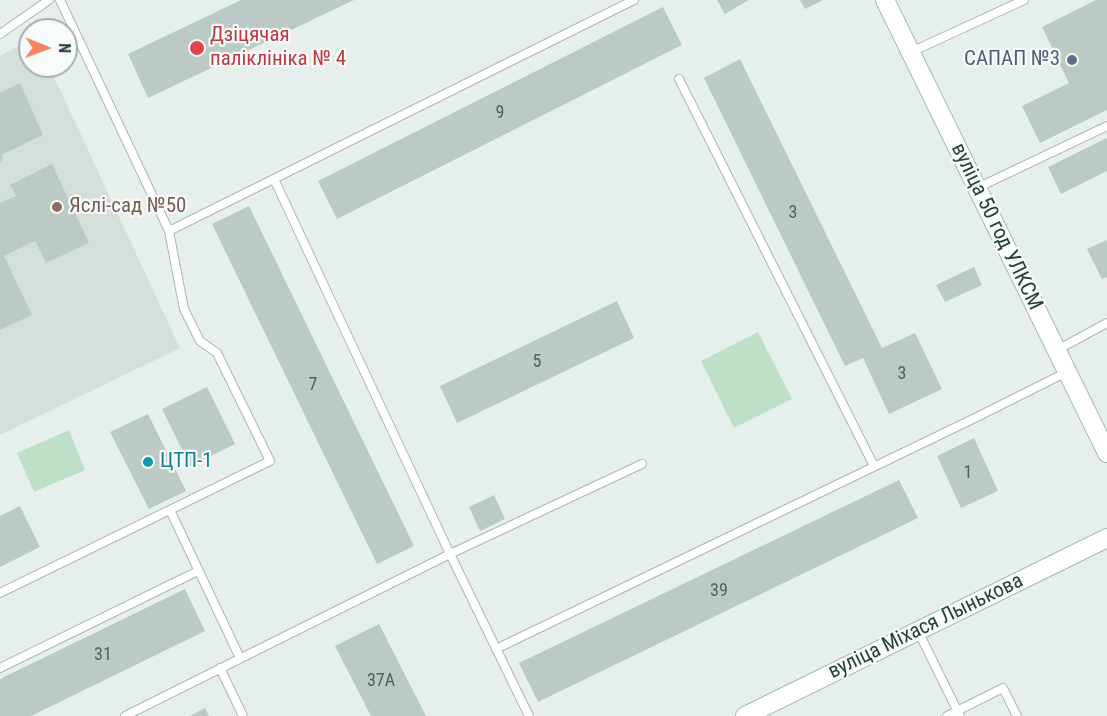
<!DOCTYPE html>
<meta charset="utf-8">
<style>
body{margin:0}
#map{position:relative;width:1107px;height:716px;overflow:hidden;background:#e6efeb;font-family:"Roboto Condensed",sans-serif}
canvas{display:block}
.north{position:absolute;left:18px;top:18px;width:60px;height:60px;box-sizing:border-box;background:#f7fbf9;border:2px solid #a3b1ad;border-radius:50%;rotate:91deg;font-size:16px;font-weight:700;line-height:24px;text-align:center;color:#24423a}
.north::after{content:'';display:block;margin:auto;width:21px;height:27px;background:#f4845f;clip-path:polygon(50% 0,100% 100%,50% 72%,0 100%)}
</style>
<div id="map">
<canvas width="1107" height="716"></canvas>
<div class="north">N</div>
</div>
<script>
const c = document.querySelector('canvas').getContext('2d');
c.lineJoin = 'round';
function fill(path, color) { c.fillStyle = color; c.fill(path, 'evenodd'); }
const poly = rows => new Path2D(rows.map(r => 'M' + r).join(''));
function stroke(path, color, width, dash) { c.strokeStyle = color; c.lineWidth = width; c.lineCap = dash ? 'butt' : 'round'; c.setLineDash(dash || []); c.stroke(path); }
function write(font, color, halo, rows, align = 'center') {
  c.font = font + ' "Roboto Condensed",sans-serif'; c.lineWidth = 4.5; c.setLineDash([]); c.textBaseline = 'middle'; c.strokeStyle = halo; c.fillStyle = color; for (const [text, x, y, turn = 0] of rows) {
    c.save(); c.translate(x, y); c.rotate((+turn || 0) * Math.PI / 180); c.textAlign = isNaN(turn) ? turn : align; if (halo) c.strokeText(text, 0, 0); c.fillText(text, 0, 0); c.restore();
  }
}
fill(poly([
 [30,40,30,66,49,66,180,348,0,435,0,56]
]), '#d4dfda');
fill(poly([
 [758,332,792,399,734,428,701,361],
 [69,430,85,470,34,492,17,453]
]), '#bfe0c8');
fill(poly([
 [241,0,354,0,148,98,128,54],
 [717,0,749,0,725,14],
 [800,0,823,0,805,9],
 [1096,0,1107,0,1107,110,1040,143,1022,106,1069,83,1042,27],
 [663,7,682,45,337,219,318,181],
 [740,59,882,348,915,333,942,389,889,414,863,358,845,366,704,78],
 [20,83,43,135,3,154,1,162,0,162,0,93],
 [1107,138,1107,171,1061,194,1048,167],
 [52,164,89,243,46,263,35,241,4,256,32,315,0,330,0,203,16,196,10,185],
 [249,206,414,546,377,564,212,224],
 [1107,240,1107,277,1102,279,1087,249],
 [974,267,982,285,945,302,936,285],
 [617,301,634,338,457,423,440,386],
 [207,387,235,444,190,466,162,409],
 [148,414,186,491,149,509,110,432],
 [974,438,998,491,961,508,937,456],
 [899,480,918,518,538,702,519,663],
 [494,495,505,519,480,531,469,507],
 [20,506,40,547,0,567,0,516],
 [185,589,205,631,31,716,0,716,0,679],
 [379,624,426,716,371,716,335,646],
 [205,708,209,716,190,716]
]), '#bbcac4');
const lane = poly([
 [0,34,49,0],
 [911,52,1024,0],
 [679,79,874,466],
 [274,179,450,554,642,464],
 [977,188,1107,126],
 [169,231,634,0],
 [1057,350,1107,323],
 [170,510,240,658],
 [0,593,270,461,217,353,200,341,184,309,169,231,60,0],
 [918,631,960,716],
 [496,649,975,418,1067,372],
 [0,668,198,571],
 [220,668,243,716],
 [125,716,450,554,529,716],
 [947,716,1003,688,1017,716]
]);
const secondary = poly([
 [885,0,1107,453],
 [745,716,1107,538]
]);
stroke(lane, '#a8b8b2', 10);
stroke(secondary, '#a4bbb3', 20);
stroke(lane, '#fff', 8);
stroke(secondary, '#fff', 18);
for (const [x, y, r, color] of [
 [197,48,8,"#e0444e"],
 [1072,60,6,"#5c6f8a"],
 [57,207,6,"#8d6e63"],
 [148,462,6,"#0f9aa8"]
]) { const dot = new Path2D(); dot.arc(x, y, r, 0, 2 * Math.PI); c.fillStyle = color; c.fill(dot); stroke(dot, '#f7fbf9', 2); }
write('18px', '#4a645c', null, [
 ["9",500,113],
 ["3",793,213],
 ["5",537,362],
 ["3",902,374],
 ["7",313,385],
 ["1",968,473],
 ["39",719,591],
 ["31",103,655],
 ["37А",381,681]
]);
write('21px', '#be3a42', '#f7fbf9', [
 ["Дзіцячая",210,36],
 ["паліклініка № 4",210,60]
], 'left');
write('21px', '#4e5e75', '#f7fbf9', [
 ["САПАП №3",1060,60]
], 'right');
write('21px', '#785e54', '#f7fbf9', [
 ["Яслі-сад №50",69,207]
], 'left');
write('21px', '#24423a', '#f7fbf9', [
 ["вуліца 50 год УЛКСМ",996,227,64],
 ["вуліца Міхася Лынькова",926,627,-26]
]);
write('21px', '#0d838f', '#f7fbf9', [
 ["ЦТП-1",160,462]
], 'left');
</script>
